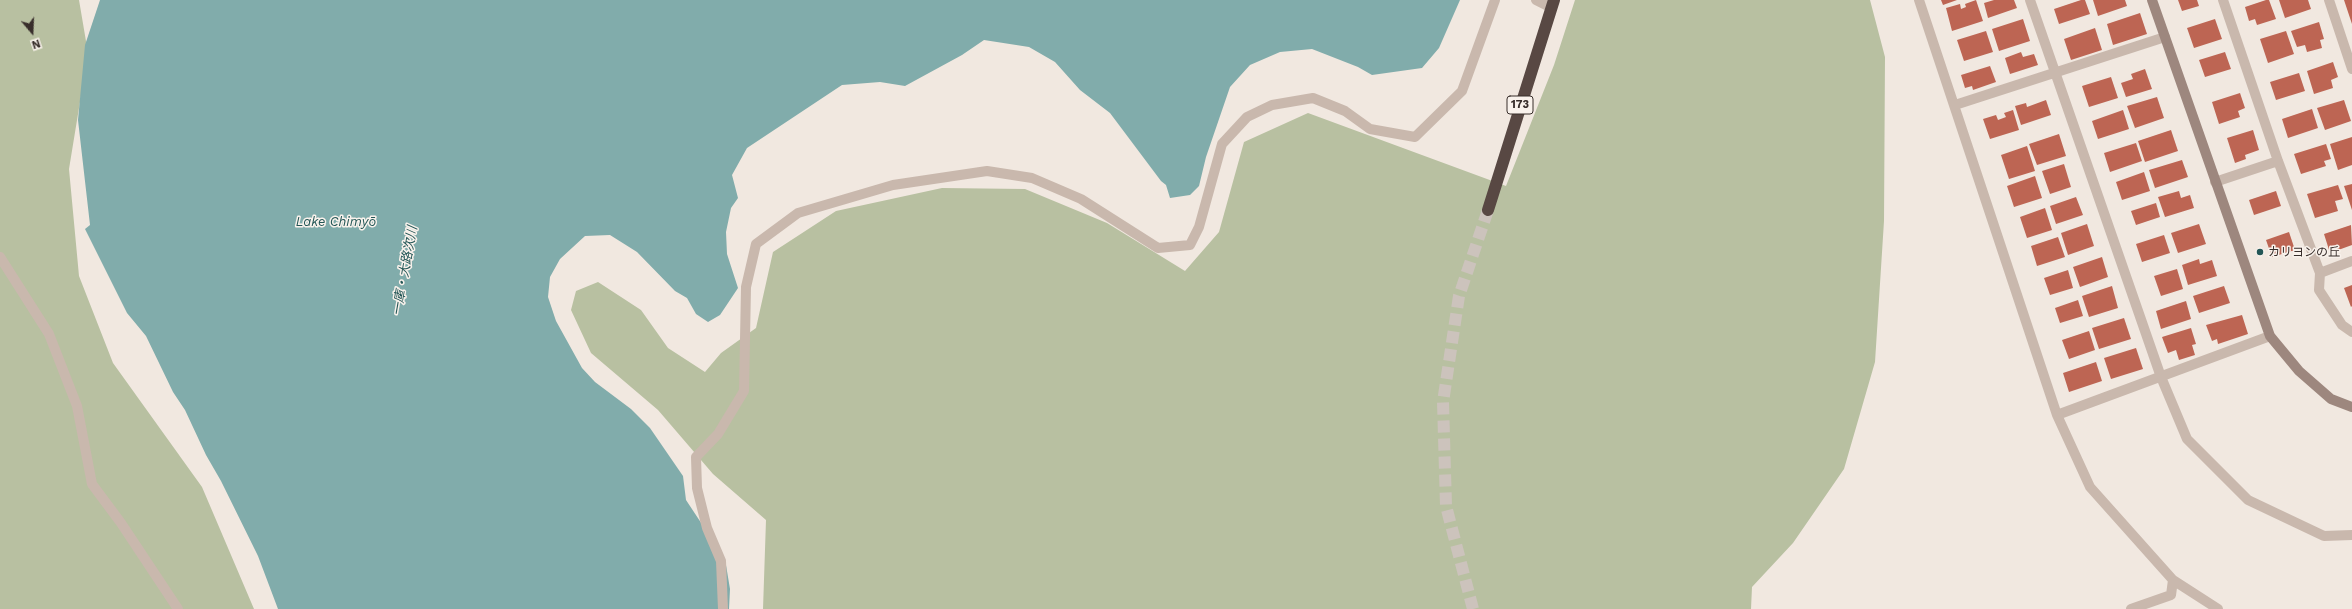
<!DOCTYPE html>
<meta charset="utf-8">
<style>
body{margin:0}
#map{position:relative;width:2352px;height:609px;overflow:hidden;background:#f1e8e0;font-family:"Work Sans",sans-serif}
canvas{display:block}
.north{position:absolute;left:12px;top:12px;width:40px;height:40px;-webkit-text-stroke:3px #f9f2ec;paint-order:stroke;rotate:161deg;font-size:11px;font-weight:700;line-height:16px;text-align:center;color:#382e2b}
.north::after{content:'';display:block;margin:auto;width:14px;height:18px;background:#382e2b;clip-path:polygon(50% 0,100% 100%,50% 72%,0 100%)}
</style>
<div id="map">
<canvas width="2352" height="609"></canvas>
<div class="north">N</div>
</div>
<script>
const c = document.querySelector('canvas').getContext('2d');
c.lineJoin = 'round';
function fill(path, color) { c.fillStyle = color; c.fill(path, 'evenodd'); }
const poly = rows => new Path2D(rows.map(r => 'M' + r).join(''));
function stroke(path, color, width, dash) { c.strokeStyle = color; c.lineWidth = width; c.lineCap = dash ? 'butt' : 'round'; c.setLineDash(dash || []); c.stroke(path); }
function write(font, color, halo, rows, align = 'center') {
  c.font = font + ' "Work Sans","Noto Sans JP",sans-serif'; c.lineWidth = 3; c.setLineDash([]); c.textBaseline = 'middle'; c.strokeStyle = halo; c.fillStyle = color; for (const [text, x, y, turn = 0] of rows) {
    c.save(); c.translate(x, y); c.rotate((+turn || 0) * Math.PI / 180); c.textAlign = isNaN(turn) ? turn : align; if (halo) c.strokeText(text, 0, 0); c.fillText(text, 0, 0); c.restore();
  }
}
fill(poly([
 [0,0,79,0,88,53,69,169,79,276,113,363,202,487,254,609,0,609],
 [1575,0,1870,0,1885,57,1884,221,1875,362,1844,469,1793,543,1752,587,1751,609,763,609,766,520,713,474,658,410,591,353,571,310,576,291,598,282,641,310,668,348,705,372,721,353,756,328,773,252,836,211,942,188,1025,189,1107,223,1185,271,1219,232,1244,142,1308,113,1506,186,1554,65]
]), '#b8c0a1');
fill(poly([
 [100,0,1460,0,1439,48,1422,68,1372,75,1358,67,1312,49,1280,52,1250,65,1230,87,1206,157,1199,186,1190,195,1170,198,1166,185,1161,181,1110,113,1080,90,1055,62,1029,47,984,40,962,55,905,86,880,82,842,85,747,148,732,175,738,198,731,208,726,232,727,254,738,288,720,315,708,322,696,314,687,298,675,291,637,252,610,235,585,236,560,259,550,277,548,297,556,321,582,368,595,382,631,409,650,428,683,476,686,500,725,559,730,589,729,609,278,609,258,556,221,481,206,455,185,410,173,392,146,336,127,313,85,229,90,225,78,120,85,45]
]), '#81acab');
fill(poly([
 [1941,0,1957,0,1943,5],
 [1976,0,1983,21,1952,31,1946,8,1960,4,1961,9,1966,7,1965,4],
 [1994,0,2014,0,2017,8,1988,18,1984,3],
 [2081,0,2085,0,2090,14,2059,24,2054,9],
 [2093,0,2125,0,2127,6,2098,16],
 [2178,0,2197,0,2199,6,2182,11],
 [2266,0,2269,0,2276,19,2257,25,2255,19,2249,21,2245,7],
 [2279,0,2308,0,2311,9,2285,18],
 [2344,0,2352,0,2352,24],
 [2140,13,2147,34,2113,45,2107,24],
 [2023,19,2030,41,1999,51,1992,29],
 [2215,19,2222,39,2194,48,2187,28],
 [2319,22,2324,39,2320,40,2322,48,2307,52,2305,45,2297,47,2291,31],
 [2095,28,2102,50,2071,60,2064,39],
 [1986,31,1993,52,1964,61,1957,40],
 [2286,31,2294,54,2268,63,2260,39],
 [2021,52,2023,57,2034,54,2038,65,2010,74,2005,58],
 [2225,52,2231,69,2205,77,2199,60],
 [2333,62,2338,77,2331,80,2333,88,2314,94,2307,71],
 [1990,66,1996,82,1973,90,1972,86,1965,88,1961,75],
 [2145,69,2152,89,2126,97,2121,83,2133,79,2131,74],
 [2299,73,2305,91,2276,100,2270,82],
 [2111,77,2118,98,2089,107,2082,86],
 [2240,93,2245,108,2238,111,2240,117,2219,124,2212,102],
 [2157,97,2164,118,2135,128,2127,106],
 [2046,100,2051,115,2021,125,2015,106,2026,103,2027,107],
 [2344,100,2351,121,2325,130,2317,108],
 [2312,109,2318,128,2288,138,2282,119],
 [2013,110,2019,130,1990,139,1983,119,1996,115,1998,120,2006,117,2004,113],
 [2123,110,2129,129,2098,139,2092,121],
 [2171,130,2178,151,2145,162,2138,141],
 [2253,130,2259,150,2245,155,2246,159,2235,163,2227,138],
 [2059,134,2066,156,2037,165,2029,144],
 [2352,137,2352,165,2338,170,2330,144],
 [2136,143,2142,161,2110,172,2104,153],
 [2326,144,2331,159,2324,161,2326,166,2301,174,2294,154],
 [2027,146,2035,171,2009,179,2001,155],
 [2182,160,2188,177,2155,188,2149,170],
 [2064,164,2071,187,2050,194,2042,171],
 [2144,172,2150,191,2122,200,2116,182],
 [2035,176,2042,198,2014,207,2007,186],
 [2352,184,2352,210,2344,186],
 [2338,185,2343,199,2335,201,2338,211,2315,218,2307,194],
 [2179,191,2181,198,2190,195,2194,208,2165,217,2158,197],
 [2276,191,2281,206,2254,215,2249,200],
 [2076,197,2083,215,2056,224,2050,206],
 [2156,203,2160,217,2136,225,2131,211],
 [2045,208,2052,230,2027,238,2020,217],
 [2087,224,2094,246,2068,255,2061,233],
 [2199,224,2206,244,2178,253,2171,233],
 [2351,225,2352,245,2330,253,2324,234],
 [2289,232,2295,250,2272,257,2266,240],
 [2164,235,2170,253,2142,262,2136,244],
 [2058,237,2065,257,2037,266,2031,246],
 [2102,257,2108,277,2080,287,2073,267],
 [2199,259,2200,264,2212,260,2217,276,2188,285,2182,265],
 [2177,269,2183,289,2161,296,2154,276],
 [2068,270,2073,288,2050,295,2044,278],
 [2352,285,2352,306,2351,307,2344,288],
 [2112,286,2118,308,2089,317,2082,296],
 [2224,286,2230,303,2199,313,2193,296],
 [2078,300,2083,316,2060,323,2055,308],
 [2186,301,2191,319,2161,329,2156,311],
 [2242,315,2248,334,2218,344,2217,339,2212,341,2206,325],
 [2124,318,2131,339,2099,349,2092,328],
 [2191,328,2196,344,2192,345,2195,355,2179,360,2176,350,2168,353,2162,337],
 [2089,331,2095,350,2069,359,2062,340],
 [2136,348,2143,369,2111,379,2104,358],
 [2096,362,2102,381,2069,392,2063,373]
]), '#bd6553');
stroke(poly([
 [1473,609,1446,506,1443,402,1459,296,1488,210]
]), '#ccc3bc', 12, [12, 6]);
stroke(poly([
 [1536,0,1552,8],
 [1919,0,2057,415,2090,487,2173,580,2218,609],
 [2030,0,2161,377,2187,439,2248,500,2324,536,2352,535],
 [2223,0,2278,161,2320,273,2319,290,2342,325,2352,332],
 [2329,0,2352,69],
 [1955,105,2165,37],
 [2215,182,2278,161],
 [0,257,49,334,77,406,92,484,121,523,178,609],
 [2320,273,2352,261],
 [2057,415,2270,336],
 [723,609,721,561,707,528,697,488,696,457,718,434,744,391,746,287,756,244,798,213,893,185,987,171,1032,178,1081,199,1158,248,1190,245,1199,227,1222,144,1247,117,1272,105,1313,98,1345,111,1370,129,1415,137,1462,91,1495,0],
 [2131,609,2171,595,2173,580]
]), '#c9b8ad', 10);
stroke(poly([
 [2152,0,2270,336,2299,371,2331,399,2352,407]
]), '#9d877e', 10);
stroke(poly([
 [1488,210,1554,0]
]), '#584843', 12);
for (const [x, y, r, color] of [
 [2260,252,4,"#235656"]
]) { const dot = new Path2D(); dot.arc(x, y, r, 0, 2 * Math.PI); c.fillStyle = color; c.fill(dot); stroke(dot, '#f9f2ec', 1.5); }
for (const [x, y, w] of [
 [1520,105,26]
]) { const box = new Path2D(); box.roundRect(x - w / 2, y - 9, w, 18, 3); c.fillStyle = '#f9f2ec'; c.fill(box); stroke(box, '#382e2b', 1); }
write('bold 11px', '#382e2b', null, [
 ["173",1520,105]
]);
write('12px', '#382e2b', '#f9f2ec', [
 ["カリヨンの丘",2268,252]
], 'left');
write('italic 13px', '#235656', '#f9f2ec', [
 ["Lake Chimyō",336,222],
 ["一庫・大路次川",405,271,-80]
]);
</script>
